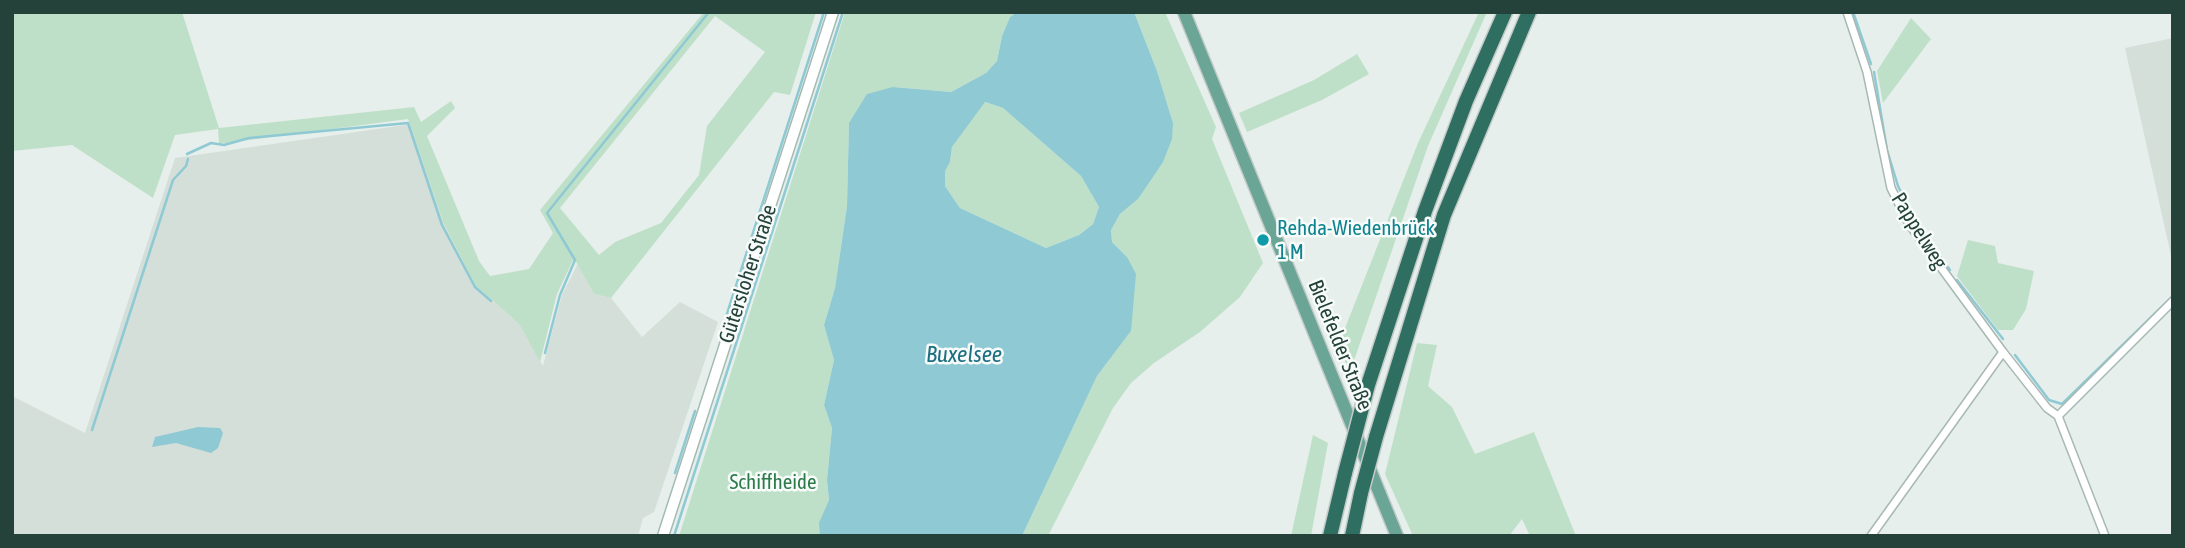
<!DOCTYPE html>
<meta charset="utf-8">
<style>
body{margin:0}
#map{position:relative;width:2185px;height:548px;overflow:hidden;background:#e6efeb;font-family:"Asap Condensed",sans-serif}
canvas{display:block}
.frame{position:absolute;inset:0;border:14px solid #24423a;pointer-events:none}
</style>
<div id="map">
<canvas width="2185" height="548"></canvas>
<div class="frame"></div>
</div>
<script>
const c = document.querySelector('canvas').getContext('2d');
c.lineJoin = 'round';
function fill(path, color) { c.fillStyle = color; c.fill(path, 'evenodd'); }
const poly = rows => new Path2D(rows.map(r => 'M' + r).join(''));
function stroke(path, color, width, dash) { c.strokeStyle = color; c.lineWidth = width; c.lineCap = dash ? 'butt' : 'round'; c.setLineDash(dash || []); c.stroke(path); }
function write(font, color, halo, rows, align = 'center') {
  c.font = font + ' "Asap Condensed",sans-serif'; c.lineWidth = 5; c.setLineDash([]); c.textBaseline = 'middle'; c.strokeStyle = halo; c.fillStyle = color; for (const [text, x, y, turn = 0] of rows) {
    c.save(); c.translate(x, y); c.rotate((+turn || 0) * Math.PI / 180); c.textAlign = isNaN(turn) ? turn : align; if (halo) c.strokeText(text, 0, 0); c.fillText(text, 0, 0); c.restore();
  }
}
fill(poly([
 [2173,38,2173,265,2125,48],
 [405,125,410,125,443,222,475,285,519,324,543,366,562,295,578,263,594,294,611,298,642,337,680,302,718,322,654,512,643,518,638,536,12,536,12,396,85,433,175,158]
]), '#d4dfda');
fill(poly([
 [12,12,182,12,219,128,414,107,421,122,451,101,455,108,427,136,479,261,490,276,529,269,553,233,540,210,704,12,816,12,790,95,774,92,611,298,594,294,574,258,557,294,540,362,519,324,475,285,443,222,408,119,219,144,218,129,175,135,153,198,72,145,12,151],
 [715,16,765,52,707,126,699,175,661,223,615,242,599,255,560,208],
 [845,12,1017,12,1010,17,1002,36,997,61,986,73,951,92,893,87,849,123,847,206,835,288,824,325,834,360,824,405,832,428,827,480,829,500,820,523,820,536,679,536],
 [1134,12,1165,12,1216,127,1212,139,1263,263,1240,297,1200,332,1154,363,1131,383,1113,408,1048,536,1022,536,1097,376,1131,331,1127,257,1112,242,1111,230,1120,214,1138,199,1173,123,1157,71],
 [1479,12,1487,12,1428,146,1350,372,1338,346,1418,143],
 [1911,18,1931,39,1883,103,1877,71],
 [1357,54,1369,74,1322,100,1247,132,1239,113,1314,80],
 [984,102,1003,108,1081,176,1099,207,1093,224,1079,235,1046,248,960,208,945,186,944,171,950,162,952,147],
 [1968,240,1995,246,1998,263,2034,271,2026,309,2013,330,1998,330,1957,276],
 [1417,343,1437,345,1428,386,1452,407,1475,454,1534,432,1576,536,1530,536,1522,519,1509,536,1413,536,1385,474],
 [1313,435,1328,443,1311,536,1291,536]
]), '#bfe0c8');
fill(poly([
 [1017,12,1134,12,1157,71,1173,123,1172,139,1163,162,1138,199,1120,214,1111,230,1112,242,1127,257,1136,274,1131,331,1097,376,1022,536,820,536,819,523,829,500,827,480,832,428,824,405,834,360,824,325,835,288,847,206,849,123,867,94,893,87,951,92,986,73,997,61,1002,36,1010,17],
 [985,102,1003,108,1081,176,1099,207,1093,224,1079,235,1046,248,960,208,945,186,945,171,950,162,952,147],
 [198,427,220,428,223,433,218,448,211,453,176,443,152,447,155,437]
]), '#8ec9d4');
stroke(poly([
 [1853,12,1871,64],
 [1874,72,1887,150,1898,186,1918,227,1950,270],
 [187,154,211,143,224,145,249,138,408,123,442,225,475,287,491,301],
 [1957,280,2003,339],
 [725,320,824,12],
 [545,353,560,295,575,260,547,213,709,12],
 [2015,355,2049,400,2062,404,2173,296],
 [92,430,173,180,186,166,188,159],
 [675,473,695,411],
 [674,536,843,12]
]), '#8ec9d4', 2.5);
const street = poly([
 [1847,12,1867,72,1891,188,1909,224,2003,352,2047,408,2058,416,2105,536],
 [2058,416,2173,301],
 [1871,536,2003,352]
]);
const secondary = poly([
 [663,536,833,12]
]);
const primary = poly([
 [1184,12,1397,536]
]);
const highway = poly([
 [1368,385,1425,211,1466,101,1505,12],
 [1376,437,1444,215,1529,12],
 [1330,536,1345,473],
 [1352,536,1361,493]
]);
stroke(street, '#a8b8b2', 10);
stroke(secondary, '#a4bbb3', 13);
stroke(primary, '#c2cac8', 15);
stroke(highway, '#c2cac8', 17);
stroke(street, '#fff', 7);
stroke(secondary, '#fff', 10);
stroke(primary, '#6aa596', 12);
stroke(highway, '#2f6f62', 14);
const highwayBridge = poly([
 [1345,473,1368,385],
 [1361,493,1376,437]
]);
stroke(highwayBridge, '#c2cac8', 17, []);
stroke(highwayBridge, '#2f6f62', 14);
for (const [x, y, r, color] of [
 [1263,240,7,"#0f9aa8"]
]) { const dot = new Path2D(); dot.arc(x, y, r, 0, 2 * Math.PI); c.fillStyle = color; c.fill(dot); stroke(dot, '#f7fbf9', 2.5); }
write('21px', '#0d838f', '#f7fbf9', [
 ["Rehda-Wiedenbrück",1277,228],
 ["1 M",1277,252]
], 'left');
write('21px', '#24423a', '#f7fbf9', [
 ["Pappelweg",1919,231,58],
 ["Gütersloher Straße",748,274,-72],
 ["Bielefelder Straße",1340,345,68]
]);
write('21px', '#2d7a4b', '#f7fbf9', [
 ["Schiffheide",773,482]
]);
write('italic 23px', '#1c6f80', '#f7fbf9', [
 ["Buxelsee",964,355]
]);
</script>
